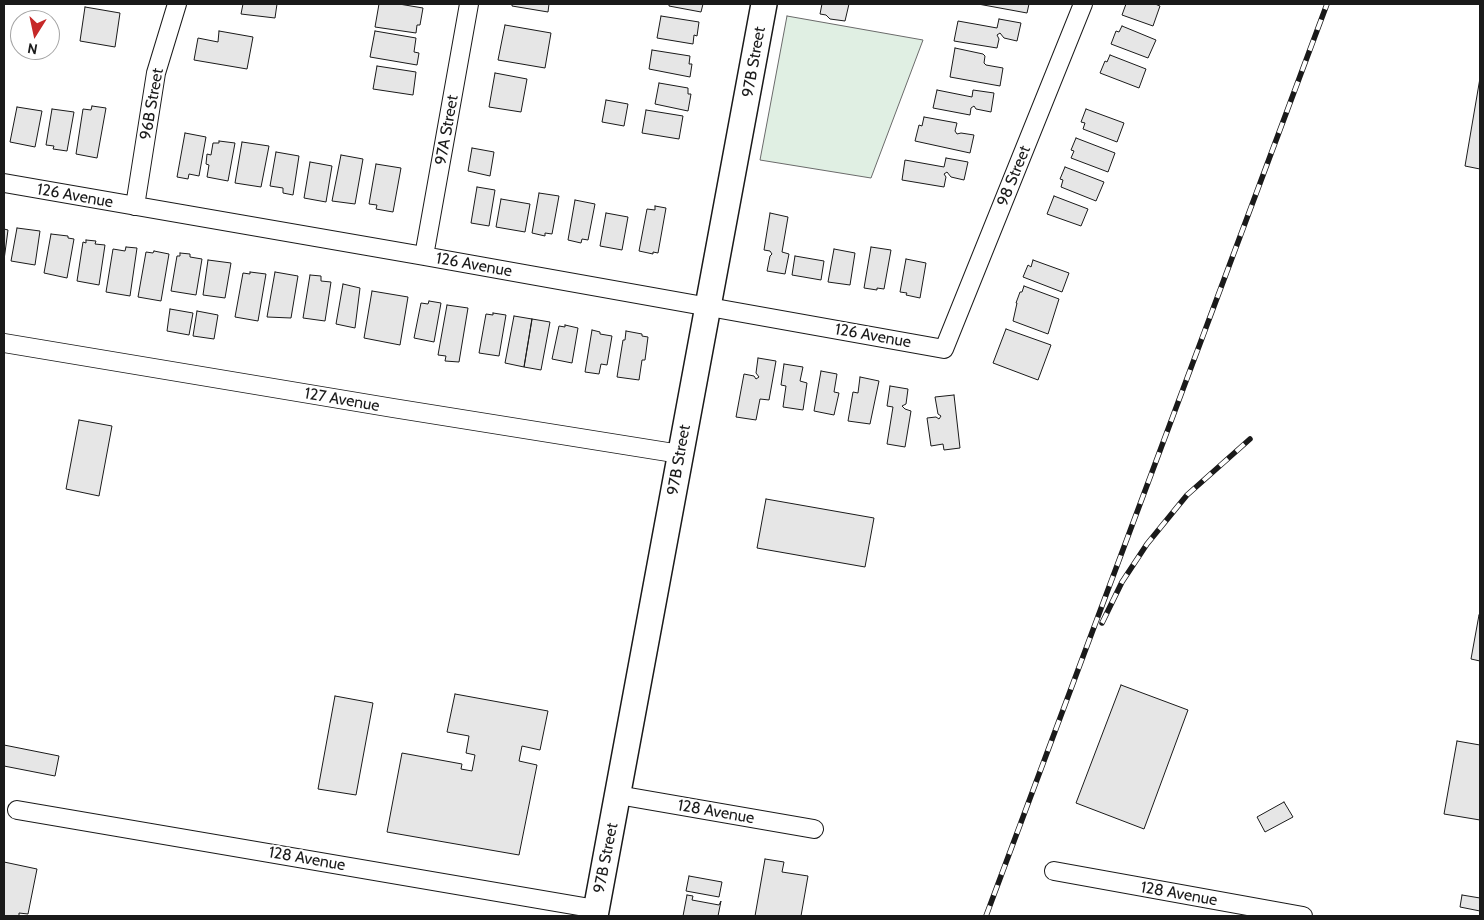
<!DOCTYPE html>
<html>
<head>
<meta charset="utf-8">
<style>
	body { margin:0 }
	#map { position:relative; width:1484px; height:920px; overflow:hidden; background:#fff; font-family:Cabin,sans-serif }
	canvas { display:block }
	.frame { position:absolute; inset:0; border:5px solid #1a1a1a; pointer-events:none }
	.north { position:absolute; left:10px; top:10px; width:50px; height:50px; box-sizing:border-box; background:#fff; border:1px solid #a3a3a3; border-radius:50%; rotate:190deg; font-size:14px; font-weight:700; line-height:20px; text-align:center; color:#1a1a1a }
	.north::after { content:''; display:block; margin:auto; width:18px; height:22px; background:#c62828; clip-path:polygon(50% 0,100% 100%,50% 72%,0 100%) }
</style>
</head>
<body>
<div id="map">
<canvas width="1484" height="920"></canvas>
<div class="frame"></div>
<div class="north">N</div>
</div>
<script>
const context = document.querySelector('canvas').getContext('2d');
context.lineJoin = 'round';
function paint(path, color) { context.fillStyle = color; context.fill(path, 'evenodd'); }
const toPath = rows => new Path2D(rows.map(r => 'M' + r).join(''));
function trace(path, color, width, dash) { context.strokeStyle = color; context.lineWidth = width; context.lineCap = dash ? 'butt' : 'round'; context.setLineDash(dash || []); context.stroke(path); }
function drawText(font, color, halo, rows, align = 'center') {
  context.font = font + ' Cabin,sans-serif'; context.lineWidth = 4; context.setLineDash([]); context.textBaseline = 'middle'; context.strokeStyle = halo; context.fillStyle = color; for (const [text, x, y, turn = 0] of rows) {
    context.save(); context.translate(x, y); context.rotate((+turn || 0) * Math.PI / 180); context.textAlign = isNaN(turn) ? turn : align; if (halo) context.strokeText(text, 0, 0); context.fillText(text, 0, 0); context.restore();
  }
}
const green = toPath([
	[787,16,923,40,871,178,760,160,787,16]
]);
const building = toPath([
	[243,4,277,4,275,18,241,14,243,4],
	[379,4,399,4,423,8,420,25,417,25,416,33,375,27,379,4],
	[512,4,549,4,548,12,512,6,512,4],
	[669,4,703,4,701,12,669,6,669,4],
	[822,4,849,4,845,21,830,19,826,15,820,14,822,4],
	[978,4,1029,4,1027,13,978,4],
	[1126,4,1155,4,1160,6,1153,26,1122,15,1126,4],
	[85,7,120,13,115,47,80,41,85,7],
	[661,16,699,22,697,36,694,35,693,44,657,38,661,16],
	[999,19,1021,23,1017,41,1004,38,1000,33,997,35,999,39,997,48,954,41,958,21,997,28,999,19],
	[505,25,551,33,545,68,498,60,505,25],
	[1122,26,1156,40,1148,58,1111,44,1116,31,1119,32,1122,26],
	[219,31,253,37,247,69,194,60,198,38,218,42,219,31],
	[375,31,416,38,414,52,419,53,417,65,370,57,375,31],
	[955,48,983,54,985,56,984,63,986,65,1003,68,1000,86,950,77,955,48],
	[652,50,690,56,689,64,692,64,690,77,649,69,652,50],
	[1110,55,1146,69,1139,88,1100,73,1105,61,1107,62,1110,55],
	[377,66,416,72,413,95,373,89,377,66],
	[495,73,527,79,521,112,489,107,495,73],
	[1480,78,1480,169,1465,166,1480,78],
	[659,83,688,88,688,94,691,94,688,111,655,104,659,83],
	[937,90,972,97,973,90,994,93,991,112,976,109,974,106,971,108,970,115,933,108,937,90],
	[606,100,628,104,624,126,602,122,606,100],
	[92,106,106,108,97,158,76,154,83,109,91,110,92,106],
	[17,107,42,111,35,147,10,142,17,107],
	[52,109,74,112,67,151,53,149,54,146,46,145,52,109],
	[1086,109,1124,123,1117,142,1083,129,1085,123,1081,122,1086,109],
	[646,110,683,116,679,139,642,133,646,110],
	[924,117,957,123,955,131,957,134,961,133,974,135,970,153,915,141,919,125,922,126,924,117],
	[185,133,206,137,199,176,189,174,188,179,177,177,185,133],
	[1076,138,1115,153,1108,172,1071,158,1074,151,1071,150,1076,138],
	[219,141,235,143,228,181,207,177,209,165,206,164,207,154,211,155,213,143,219,143,219,141],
	[242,142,269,146,261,187,235,183,242,142],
	[472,148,494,152,490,176,468,171,472,148],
	[276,152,299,156,293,195,283,193,283,188,270,186,276,152],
	[341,155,363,159,355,204,332,201,341,155],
	[946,158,968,162,964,180,951,177,947,172,944,174,946,177,944,187,902,180,905,160,944,167,946,158],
	[310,162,332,166,326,202,304,198,310,162],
	[376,164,401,168,393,212,376,209,377,205,369,204,376,164],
	[1065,167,1104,182,1096,201,1061,187,1063,180,1060,179,1065,167],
	[477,187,495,190,489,226,471,223,477,187],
	[539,193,559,196,552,234,545,233,545,236,532,233,539,193],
	[1054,196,1088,209,1081,226,1047,214,1054,196],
	[501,199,530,204,525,232,496,227,501,199],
	[575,200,595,204,588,240,582,239,581,243,568,240,575,200],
	[655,206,666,208,658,253,653,252,653,254,639,251,647,209,655,210,655,206],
	[606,213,628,217,622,250,600,246,606,213],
	[770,213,788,217,782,252,789,254,785,274,767,271,770,256,772,254,770,251,764,250,770,213],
	[17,228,40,231,35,265,11,261,17,228],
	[4,229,8,230,4,260,4,229],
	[51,234,68,236,68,238,74,239,67,278,44,273,51,234],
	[86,240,96,241,95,244,105,245,99,285,77,281,83,242,86,243,86,240],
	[126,247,137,248,130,296,106,292,113,249,125,251,126,247],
	[871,247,891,250,884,289,877,288,877,290,864,288,871,247],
	[834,249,855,253,850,285,828,282,834,249],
	[154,251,169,254,161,301,138,297,146,252,153,253,154,251],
	[180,253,190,254,190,257,202,259,196,295,171,291,177,256,180,256,180,253],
	[795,256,824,261,821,280,792,275,795,256],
	[906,259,926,263,920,298,906,295,907,293,900,292,906,259],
	[208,260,231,263,225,298,203,295,208,260],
	[1033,260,1069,273,1062,292,1023,277,1028,265,1031,267,1033,260],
	[250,272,266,274,258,321,235,317,243,273,250,274,250,272],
	[275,272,298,276,291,318,267,317,275,272],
	[310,275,321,276,321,281,331,282,325,321,303,318,310,275],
	[343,284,360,288,355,328,336,324,343,284],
	[1024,286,1059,299,1048,334,1013,321,1017,303,1016,303,1020,292,1022,292,1024,286],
	[372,291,408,297,400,345,364,338,372,291],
	[429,301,441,303,434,342,414,338,421,303,428,304,429,301],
	[447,305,468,308,459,362,445,361,446,356,438,355,447,305],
	[170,309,193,313,189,335,167,331,170,309],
	[197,311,218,315,214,339,193,336,197,311],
	[493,313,506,315,499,356,479,353,486,314,493,315,493,313],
	[514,316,532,319,524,367,505,363,514,316],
	[532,319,550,322,541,370,524,367,532,319],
	[565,325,578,328,572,363,552,359,559,326,565,327,565,325],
	[1006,329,1051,345,1038,380,993,363,1006,329],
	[592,330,600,332,600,334,612,336,607,365,601,364,599,374,585,372,592,330],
	[626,331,642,334,642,336,648,337,645,360,642,360,639,380,617,377,623,340,625,340,626,331],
	[758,358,776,361,769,400,760,399,756,420,736,417,744,374,754,376,756,379,759,377,756,373,758,358],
	[784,364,803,367,800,381,807,383,803,410,783,407,786,386,781,385,784,364],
	[821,371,837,374,834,392,839,393,834,415,814,411,821,371],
	[860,377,879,381,870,424,848,421,853,392,858,393,860,377],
	[890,386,908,389,906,404,902,406,905,409,911,411,905,447,887,444,893,407,887,406,890,386],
	[954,395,960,448,944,450,943,444,931,446,927,418,936,417,939,419,941,416,938,414,935,397,954,395],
	[79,420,112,426,99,496,66,489,79,420],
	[766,499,874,518,865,567,757,548,766,499],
	[1479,615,1480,615,1480,661,1471,659,1479,615],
	[1121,685,1188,710,1144,829,1076,803,1121,685],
	[455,694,548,711,540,750,522,746,519,761,537,765,519,855,387,832,402,753,462,764,461,769,472,771,475,755,466,753,469,736,447,732,455,694],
	[335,696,373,703,356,795,318,789,335,696],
	[1457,741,1480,745,1480,820,1444,814,1457,741],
	[4,745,59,756,55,776,4,766,4,745],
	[1284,802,1293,817,1265,832,1257,817,1284,802],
	[765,859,784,862,782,872,808,876,801,916,755,916,765,859],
	[4,862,37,869,28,914,19,913,19,916,4,916,4,862],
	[689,876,722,882,719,897,686,891,689,876],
	[687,895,693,896,692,900,719,905,721,901,718,916,683,916,687,895],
	[1462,895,1480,898,1480,911,1460,907,1462,895]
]);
const street = toPath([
	[4,183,424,256,944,349,1083,4],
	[135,206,156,73,177,4],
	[424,256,469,4],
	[4,343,393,408,680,454],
	[618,795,814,829],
	[17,810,596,909],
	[1054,871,1303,916]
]);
const secondary = toPath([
	[595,916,764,4]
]);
const rail = toPath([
	[1102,623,1122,582,1147,544,1187,495,1250,439],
	[986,916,1327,4]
]);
const streetNames = [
	["97B Street",754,62,-80],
	["96B Street",152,104,-80],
	["97A Street",447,130,-80],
	["98 Street",1014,176,-68],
	["126 Avenue",75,196,10],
	["126 Avenue",474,265,10],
	["126 Avenue",873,336,10],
	["127 Avenue",342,400,10],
	["97B Street",679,460,-80],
	["128 Avenue",716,812,10],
	["97B Street",606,858,-79],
	["128 Avenue",307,859,10],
	["128 Avenue",1179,894,10]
];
paint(green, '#e0efe3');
trace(green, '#6a6a6a', 1);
paint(building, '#e6e6e6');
trace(building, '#1a1a1a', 1);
trace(street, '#1a1a1a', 20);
trace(secondary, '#1a1a1a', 28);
trace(street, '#fff', 18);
trace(secondary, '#fff', 25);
trace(rail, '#1a1a1a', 5.5);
trace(rail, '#fff', 4, [11]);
drawText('16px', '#1a1a1a', '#fff', streetNames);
</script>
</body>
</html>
